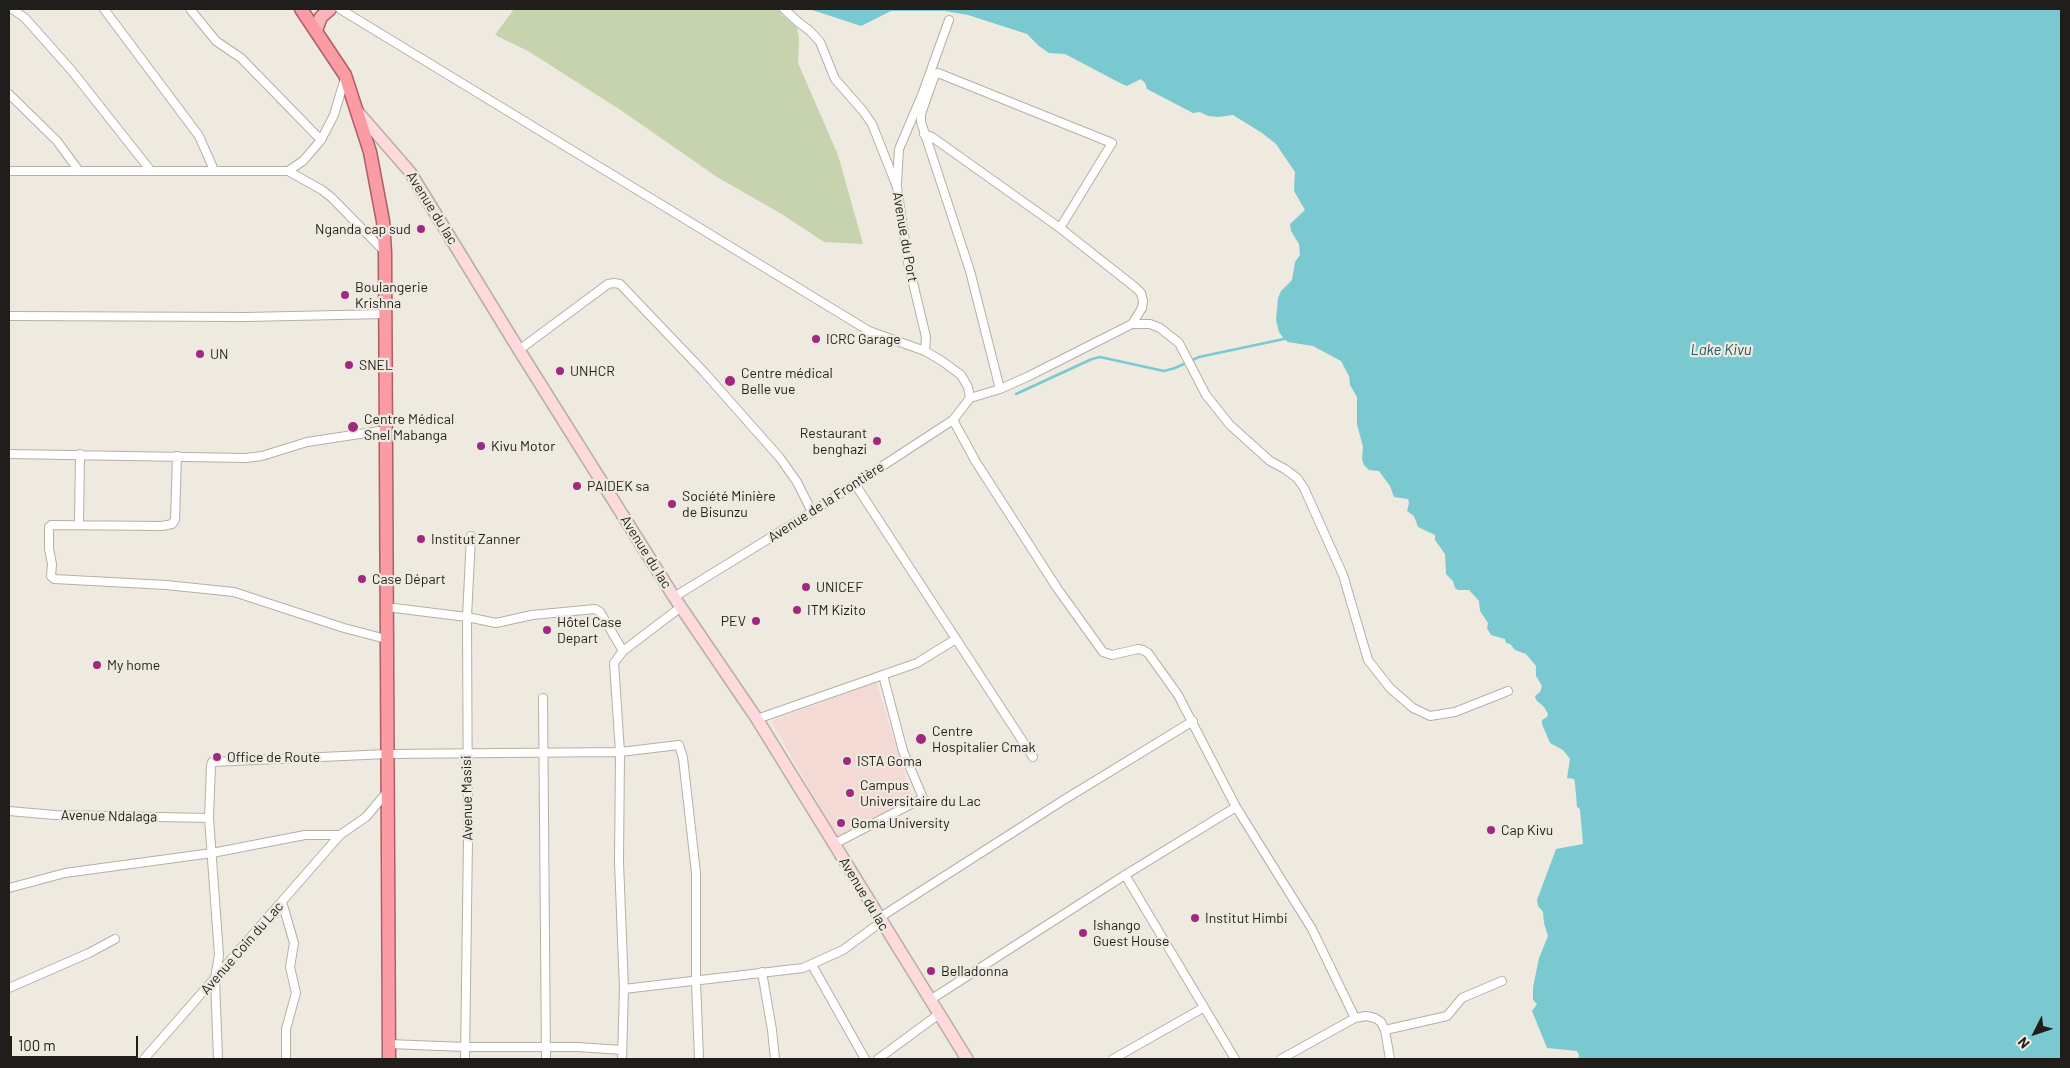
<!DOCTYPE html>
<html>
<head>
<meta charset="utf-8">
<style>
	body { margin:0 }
	#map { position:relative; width:2070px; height:1068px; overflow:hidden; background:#efeae0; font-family:Barlow,sans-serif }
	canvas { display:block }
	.frame { position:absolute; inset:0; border:10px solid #201e1b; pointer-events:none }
	.north { position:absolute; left:2010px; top:1008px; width:50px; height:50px; -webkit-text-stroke:4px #efeae0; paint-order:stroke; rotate:229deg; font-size:14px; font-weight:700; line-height:20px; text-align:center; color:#201e1b }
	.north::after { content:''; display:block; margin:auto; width:18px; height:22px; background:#201e1b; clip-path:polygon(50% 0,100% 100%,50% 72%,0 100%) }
	.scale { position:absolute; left:10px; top:1036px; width:128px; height:22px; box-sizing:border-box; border:2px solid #201e1b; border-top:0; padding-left:6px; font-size:15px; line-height:18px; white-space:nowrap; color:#201e1b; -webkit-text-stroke:4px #efeae0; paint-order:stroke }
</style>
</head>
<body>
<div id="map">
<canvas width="2070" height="1068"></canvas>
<div class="frame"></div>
<div class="north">N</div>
<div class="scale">100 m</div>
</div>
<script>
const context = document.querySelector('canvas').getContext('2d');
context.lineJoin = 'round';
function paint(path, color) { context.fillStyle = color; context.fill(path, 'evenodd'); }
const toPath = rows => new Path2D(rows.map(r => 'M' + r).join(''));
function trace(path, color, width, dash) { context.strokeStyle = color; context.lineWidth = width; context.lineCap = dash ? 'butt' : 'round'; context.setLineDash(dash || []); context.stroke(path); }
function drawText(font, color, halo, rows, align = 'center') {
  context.font = font + ' Barlow,sans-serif'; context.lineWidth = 4.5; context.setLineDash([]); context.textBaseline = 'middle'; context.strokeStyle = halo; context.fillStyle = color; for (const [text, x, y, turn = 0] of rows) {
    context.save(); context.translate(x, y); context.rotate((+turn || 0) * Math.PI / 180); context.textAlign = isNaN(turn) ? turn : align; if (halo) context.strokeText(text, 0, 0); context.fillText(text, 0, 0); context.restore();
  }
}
const education = toPath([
	[876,682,913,800,837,837,771,721]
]);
const green = toPath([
	[514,9,778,9,782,15,797,28,799,39,798,63,838,155,863,244,824,242,780,213,717,177,622,111,528,51,495,35]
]);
const water = toPath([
	[809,9,2061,9,2061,1059,1578,1059,1579,1055,1577,1051,1547,1048,1532,1011,1537,1004,1533,1000,1533,987,1539,958,1548,936,1544,923,1543,912,1538,906,1537,900,1556,849,1583,844,1580,809,1577,807,1575,783,1574,779,1567,778,1570,759,1563,750,1550,743,1542,724,1542,720,1547,717,1548,714,1544,707,1536,700,1535,696,1540,692,1542,686,1536,676,1536,666,1526,654,1515,650,1510,644,1506,643,1505,639,1491,635,1487,628,1488,623,1480,611,1479,601,1469,590,1458,590,1455,588,1453,581,1446,574,1445,554,1435,540,1435,535,1418,527,1414,516,1407,511,1409,503,1408,499,1394,497,1390,486,1379,471,1369,470,1364,465,1362,459,1363,447,1357,424,1357,397,1350,385,1349,376,1341,361,1313,346,1288,342,1284,339,1279,332,1276,320,1278,298,1281,291,1292,280,1295,262,1300,255,1299,244,1291,231,1290,224,1305,210,1294,191,1295,172,1276,144,1262,133,1233,115,1218,117,1208,116,1200,112,1193,113,1147,89,1145,83,1141,79,1127,86,1122,84,1065,54,1049,53,1039,46,1027,34,968,15,945,11,891,11,861,26]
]);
const stream = toPath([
	[1016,394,1092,359,1100,357,1164,371,1175,368,1199,357,1284,339]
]);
const minor = toPath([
	[12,9,25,18,72,71,151,171],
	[104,9,199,136,214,170],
	[190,9,216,41,241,58,321,140],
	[340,9,869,331,925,351,942,361,961,375,968,387,970,398],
	[784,9,798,22,810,31,820,42,835,79,863,111,872,124,897,187,908,262,926,337,925,351],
	[9,94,57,141,79,171],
	[924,134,932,137,1060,228,1136,288,1141,293,1143,301,1142,308,1132,324],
	[9,171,288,171,322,190,332,198,384,251],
	[288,171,303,161,321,140,334,115,345,78],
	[897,183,899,149,922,95,949,20],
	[9,316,246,317,385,314],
	[519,350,608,284,614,283,620,284,704,372,780,458,797,482,812,512],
	[1000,389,970,271,921,122,921,114,934,77,938,73,1112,143,1060,228],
	[970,398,1000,389,1027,377,1132,324,1150,324,1160,328,1179,343,1206,395,1230,425,1270,461,1285,469,1297,478,1304,488,1343,575,1368,660,1390,688,1413,708,1430,716,1455,712,1508,691],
	[953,420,976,462,1057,588,1103,652,1112,655,1138,649,1143,650,1148,653,1178,695,1236,807,1312,929,1355,1018],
	[9,454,246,458,262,456,307,442,386,430],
	[177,456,175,520,172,524,162,526,51,525,49,527,49,549,52,564,51,576,54,579,166,585,234,592,344,628,386,639],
	[855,484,1033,757],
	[79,524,80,454],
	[674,597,812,512,953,420,970,398],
	[386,607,467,617,496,623,532,615,595,609,600,612,623,651],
	[543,698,546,1059],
	[757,719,917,663,956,639],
	[9,811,55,815,209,818],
	[834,844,923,798,903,751,883,675],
	[1125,875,1235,1059],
	[9,888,65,873,212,853,305,835,340,835],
	[282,902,294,943,290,967,296,993,286,1029,286,1059],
	[879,918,1062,801,1193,721],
	[812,965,865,1059],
	[762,972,772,1030,775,1059],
	[9,988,89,953,115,939],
	[624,989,803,968,843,950,881,922],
	[930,1000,1125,875,1236,807],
	[1385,1030,1447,1016,1462,998,1502,981],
	[389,1044,465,1047,578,1047,622,1050],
	[144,1059,340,835,366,817,387,792],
	[218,1059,215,979,219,955,209,818,211,765,212,762,387,754,620,752,679,745,683,758,696,873,696,981,699,1059],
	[465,1059,468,838,467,617,471,536],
	[622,1059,624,989,619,862,620,752,614,663,623,651,681,607],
	[878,1059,939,1014],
	[1113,1059,1203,1008],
	[1281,1059,1355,1018,1366,1016,1375,1018,1381,1022,1385,1030,1390,1059]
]);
const secondary = toPath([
	[357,111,410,172,519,350,674,597,757,719,967,1059]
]);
const primary = toPath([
	[316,30,321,17,330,9]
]);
const trunk = toPath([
	[301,9,345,75,370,152,383,221,385,253,389,1059]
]);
const markers = [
	[421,229,5,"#9f2881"],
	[345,295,5,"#9f2881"],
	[816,339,5,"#9f2881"],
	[200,354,5,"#9f2881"],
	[349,365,5,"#9f2881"],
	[560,371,5,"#9f2881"],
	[730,381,6,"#9f2881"],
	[353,427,6,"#9f2881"],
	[877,441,5,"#9f2881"],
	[481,446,5,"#9f2881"],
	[577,486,5,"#9f2881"],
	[672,504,5,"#9f2881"],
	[421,539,5,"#9f2881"],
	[362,579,5,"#9f2881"],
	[806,587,5,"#9f2881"],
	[797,610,5,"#9f2881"],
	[756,621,5,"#9f2881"],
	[547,630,5,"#9f2881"],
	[97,665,5,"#9f2881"],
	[921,739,6,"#9f2881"],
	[217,757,5,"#9f2881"],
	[847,761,5,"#9f2881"],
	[850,793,5,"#9f2881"],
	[841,823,5,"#9f2881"],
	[1491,830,5,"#9f2881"],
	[1195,918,5,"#9f2881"],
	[1083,933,5,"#9f2881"],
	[931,971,5,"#9f2881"]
];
const streetNames = [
	["Avenue du lac",432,208,58],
	["Avenue du Port",905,237,80],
	["Avenue de la Frontière",826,502,-33],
	["Avenue du lac",646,552,58],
	["Avenue Masisi",467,798,-91],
	["Avenue Ndalaga",109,816,1],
	["Avenue du lac",864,894,59],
	["Avenue Coin du Lac",242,948,-49]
];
const poiNames = [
	["Nganda cap sud",411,229,"right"],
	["Boulangerie",355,287],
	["Krishna",355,303],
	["ICRC Garage",826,339],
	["UN",210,354],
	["SNEL",359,365],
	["UNHCR",570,371],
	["Centre médical",741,373],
	["Belle vue",741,389],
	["Centre Médical",364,419],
	["Snel Mabanga",364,435],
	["Restaurant",867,433,"right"],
	["benghazi",867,449,"right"],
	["Kivu Motor",491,446],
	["PAIDEK sa",587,486],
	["Société Minière",682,496],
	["de Bisunzu",682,512],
	["Institut Zanner",431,539],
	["Case Départ",372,579],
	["UNICEF",816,587],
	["ITM Kizito",807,610],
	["PEV",746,621,"right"],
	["Hôtel Case",557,622],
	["Depart",557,638],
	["My home",107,665],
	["Centre",932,731],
	["Hospitalier Cmak",932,747],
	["Office de Route",227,757],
	["ISTA Goma",857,761],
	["Campus",860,785],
	["Universitaire du Lac",860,801],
	["Goma University",851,823],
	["Cap Kivu",1501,830],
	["Institut Himbi",1205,918],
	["Ishango",1093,925],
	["Guest House",1093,941],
	["Belladonna",941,971]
];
const waterNames = [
	["Lake Kivu",1721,350]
];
paint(education, '#f4dad4');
paint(green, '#c7d2ae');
paint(water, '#7ac9d0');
trace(stream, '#7ac9d0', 2.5);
trace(minor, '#b4b0a5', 10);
trace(secondary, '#b4b0a5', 14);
trace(primary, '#ae5f66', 15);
trace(trunk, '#ae5f66', 15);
trace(minor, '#fff', 8);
trace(secondary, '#fedadd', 11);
trace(primary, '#fcb4bb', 12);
trace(trunk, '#fb9ba4', 12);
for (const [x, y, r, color] of markers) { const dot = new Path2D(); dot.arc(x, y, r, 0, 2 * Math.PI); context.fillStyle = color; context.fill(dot); trace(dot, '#efeae0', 2); }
drawText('14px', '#201e1b', '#efeae0', streetNames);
drawText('14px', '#201e1b', '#efeae0', poiNames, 'left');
drawText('italic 15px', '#1a5c62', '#efeae0', waterNames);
</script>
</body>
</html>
